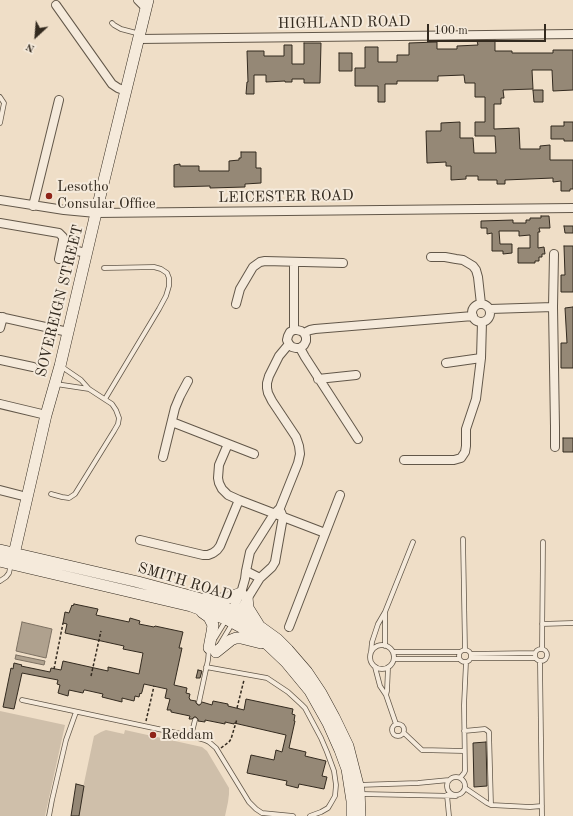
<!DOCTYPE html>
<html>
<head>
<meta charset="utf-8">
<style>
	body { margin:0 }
	#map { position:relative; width:573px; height:816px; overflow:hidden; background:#efdec7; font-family:"Old Standard TT",serif }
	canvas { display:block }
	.north { position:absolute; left:16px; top:16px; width:40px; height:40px; -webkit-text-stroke:3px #f5eadb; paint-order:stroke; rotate:206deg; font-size:11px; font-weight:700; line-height:16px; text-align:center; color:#332a1f }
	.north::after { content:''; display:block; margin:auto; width:14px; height:18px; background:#332a1f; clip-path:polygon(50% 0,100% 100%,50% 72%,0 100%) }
	.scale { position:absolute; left:427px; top:24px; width:119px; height:18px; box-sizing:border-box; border:2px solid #332a1f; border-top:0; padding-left:5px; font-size:12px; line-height:14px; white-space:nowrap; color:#332a1f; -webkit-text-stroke:3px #f5eadb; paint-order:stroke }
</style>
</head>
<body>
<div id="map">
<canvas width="573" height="816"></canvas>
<div class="north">N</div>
<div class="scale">100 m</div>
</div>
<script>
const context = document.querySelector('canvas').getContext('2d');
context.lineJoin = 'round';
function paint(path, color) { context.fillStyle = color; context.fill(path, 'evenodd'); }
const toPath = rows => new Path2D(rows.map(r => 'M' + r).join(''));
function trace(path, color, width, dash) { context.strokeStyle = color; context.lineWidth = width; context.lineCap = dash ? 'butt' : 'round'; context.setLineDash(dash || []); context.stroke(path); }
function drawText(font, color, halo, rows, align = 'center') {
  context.font = font + ' "Old Standard TT",serif'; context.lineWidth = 4; context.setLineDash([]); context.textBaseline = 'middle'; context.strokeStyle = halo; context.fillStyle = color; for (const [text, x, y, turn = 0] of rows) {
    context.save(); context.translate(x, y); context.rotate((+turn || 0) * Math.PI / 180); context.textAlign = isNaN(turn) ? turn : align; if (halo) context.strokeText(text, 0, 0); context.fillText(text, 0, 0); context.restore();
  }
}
const green = toPath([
	[0,711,65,725,45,816,0,816],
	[106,730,124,734,125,730,202,747,207,751,229,788,229,794,228,802,225,816,77,816,94,736,101,732]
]);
const water = toPath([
	[22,622,52,629,46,658,16,651,22,622],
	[16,655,45,661,44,665,15,659,16,655]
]);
const building = toPath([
	[495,40,495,51,512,51,512,53,553,53,553,50,573,50,573,90,553,91,552,70,532,70,533,89,503,90,504,98,501,98,501,104,494,104,494,129,519,128,520,149,540,149,540,146,550,145,550,160,573,160,573,189,570,189,570,191,561,191,561,181,553,182,553,178,505,180,505,184,497,184,497,180,478,180,478,176,466,176,466,179,451,180,451,166,446,166,446,162,427,163,426,131,441,131,441,123,460,122,460,138,473,138,474,153,496,153,495,136,475,136,475,122,485,122,485,97,475,97,475,83,465,83,464,75,438,76,438,81,397,81,397,84,385,84,385,102,378,102,378,86,355,86,355,68,365,68,365,47,378,47,378,62,397,62,397,55,409,55,409,43,437,42,437,49,457,49,457,46,478,45,477,41,495,40],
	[304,43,321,43,320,83,304,83,304,79,292,79,292,82,285,82,285,81,266,82,266,75,254,75,254,94,246,94,247,82,248,82,247,51,264,51,264,56,284,56,284,45,292,45,292,64,304,64,304,43],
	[339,53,352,53,352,71,339,71,339,53],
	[533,90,543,90,543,102,534,102,533,90],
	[564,122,573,122,573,141,564,141,564,139,551,139,551,126,564,126,564,122],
	[241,152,256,152,256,168,261,168,261,183,245,184,245,187,210,188,210,186,174,187,174,165,180,164,180,166,199,166,199,171,229,171,229,161,239,160,239,158,241,158,241,152],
	[541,216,549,216,550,228,539,228,540,232,538,232,538,248,544,247,545,254,542,254,542,257,539,257,539,261,535,261,535,263,518,263,518,248,530,248,530,235,519,236,519,231,499,231,500,244,512,244,512,253,503,254,503,251,492,251,492,233,487,234,487,228,481,228,481,221,513,220,513,223,526,223,526,220,530,220,530,218,541,218,541,216],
	[564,226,573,226,573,233,565,233,564,226],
	[564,246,573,246,573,292,561,292,561,275,565,275,564,246],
	[573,307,573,368,561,368,561,343,567,343,565,308,573,307],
	[563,438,573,438,573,452,563,452,563,438],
	[74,604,98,609,96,615,129,622,130,618,140,621,139,624,154,627,155,626,183,632,179,648,182,648,174,685,187,688,186,693,190,694,189,698,190,699,190,700,196,701,196,703,198,705,200,705,202,702,212,705,213,701,228,704,228,706,244,710,246,699,293,709,292,714,295,715,294,721,295,721,289,748,306,752,305,756,326,761,322,776,327,777,324,789,299,784,298,788,286,785,287,781,247,773,251,755,274,760,276,750,282,752,286,735,234,723,234,724,225,722,225,724,205,720,205,722,198,721,198,719,196,717,194,717,192,719,189,719,190,716,171,712,171,710,167,710,170,699,165,698,167,689,144,684,142,692,141,694,140,693,139,697,135,696,134,701,122,698,122,702,102,697,103,694,85,690,84,690,83,693,69,690,68,696,58,693,60,685,57,684,58,680,22,673,14,709,3,707,11,668,13,669,14,663,22,665,21,666,50,672,51,668,61,670,63,661,108,671,108,667,139,674,143,653,123,649,124,646,65,633,67,624,63,623,65,612,69,613,72,605,73,606,74,604],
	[198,670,202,671,200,678,196,678,198,670],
	[486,742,487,786,474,787,473,743,486,742],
	[76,784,84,786,79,816,71,816,76,784]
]);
const path = toPath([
	[54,669,63,623],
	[91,676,101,631],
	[237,708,244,680],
	[146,721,154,686],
	[221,748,229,742,231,739,237,719]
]);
const lane = toPath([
	[112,23,114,25,121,29,140,34],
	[0,97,4,103,0,123],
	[104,268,154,267,161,269,167,273,169,278,169,286,166,296,159,309,105,399],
	[56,384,89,389],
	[51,494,62,497,69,498,75,494,114,431,118,424,119,418,116,410,112,404,89,389,81,380,62,367],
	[463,539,465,650],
	[0,581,6,577,9,573,11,564],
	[385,612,385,646],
	[542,624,573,623],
	[215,638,226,620],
	[220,644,232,624],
	'370 657a12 12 0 1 1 24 0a12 12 0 1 1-24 0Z',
	'535 655a6 6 0 1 1 12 0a6 6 0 1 1-12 0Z',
	[542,649,543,542],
	'459 656a6 6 0 1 1 12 0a6 6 0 1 1-12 0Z',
	[371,652,372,642,378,624,385,612,413,542],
	[393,652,460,652],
	[471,654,535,653],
	[471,658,535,658],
	[394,659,459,659],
	[540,662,542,816],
	[206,667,267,678,288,692,301,704,305,708,321,738,327,752,334,771,336,785,335,796,331,803,328,808,321,812,310,816],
	[375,667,380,686,386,695,396,724],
	[386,695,387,691,388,668],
	[22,700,191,736,205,740,209,742,216,748,249,802,256,809,262,813,293,816],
	[199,702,208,660,209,649],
	'392 730a6 6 0 1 1 12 0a6 6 0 1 1-12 0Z',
	[464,731,485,729,489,732,491,805],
	[404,733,422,750,464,751],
	[191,736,195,720],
	'447 786a9 9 0 1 1 18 0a9 9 0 1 1-18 0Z',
	[460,778,464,773,465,771,464,705,466,662],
	[358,785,418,783,449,780],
	[465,788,487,803,491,805,530,807,542,806],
	[361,794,456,796],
	[447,795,449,816],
	[49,816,52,800,66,740,76,712]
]);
const street = toPath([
	[138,0,146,8],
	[56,5,112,84,118,88,126,91],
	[139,39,573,34],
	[0,200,64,210,96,213,573,208],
	[33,206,59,100],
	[0,223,59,233,63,237,63,240,59,259],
	[62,248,87,253],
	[554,254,553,307,555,427,555,447],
	[431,257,445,257,456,259,463,260,473,266,476,270,478,277,481,304],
	'472 313a9 9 0 1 1 18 0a9 9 0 1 1-18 0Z',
	[236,304,240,289,253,267,260,262,265,261,343,263],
	[490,309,553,307],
	[0,317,68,332],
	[0,328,3,317],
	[294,330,297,330,301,331,304,333,306,337,306,341,304,345,300,348,296,348,292,347,289,344,287,340,288,336,290,332,294,330,294,262],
	[304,333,310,330,315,329,473,316],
	[300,348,305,357,358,439],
	[0,360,33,367],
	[446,363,481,358],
	[318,379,356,375],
	[0,404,46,415],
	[172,422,254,454],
	[228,444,219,465,218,478,219,483,222,489,228,495,239,500,325,533],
	[163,457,175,408,180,396,188,381],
	[404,460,454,460,461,458,465,452,466,446,466,429,476,399,481,358,482,322],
	[0,490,27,497],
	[140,540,203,555,208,555,213,553,217,550,220,546,239,500],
	[246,571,260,578],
	[229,614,241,593,245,579,246,571,250,552,274,514,280,508,298,463,300,454,299,446,296,437,272,401,268,393,267,388,267,383,269,376,279,356,289,344],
	[236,617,260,578,272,567,275,562,283,517,281,512],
	[289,627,340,495]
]);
const secondary = toPath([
	[0,550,138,582,194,597,211,602,231,610,259,626,277,639,288,650,307,672,321,693,334,717,348,746,359,789,360,816],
	[0,561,191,606,226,619,250,632,267,644,286,662,310,691,328,723,340,750,347,769,352,801,352,816],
	[12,563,46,415,60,366,96,213,148,0],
	[247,597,248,608,258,624],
	[207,598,219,599,228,598,241,593],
	[202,612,209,617,213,625,212,632,209,648],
	[216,652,231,640,236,638,241,638,261,643]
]);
const markers = [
	[49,196,4,"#8f2418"],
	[153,735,4,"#8f2418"]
];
const streetNames = [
	["HIGHLAND ROAD",344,23,-1],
	["LEICESTER ROAD",286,197,-1],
	["SOVEREIGN STREET",60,301,-76],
	["SMITH ROAD",185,582,17]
];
const poiNames = [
	["Lesotho",57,187],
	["Consular Office",57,204],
	["Reddam",161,735]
];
paint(green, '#cfbfaa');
paint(water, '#afa18e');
trace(water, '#7d7162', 1);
paint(building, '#958876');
trace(building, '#332a1f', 1);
trace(lane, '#625749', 5.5);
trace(street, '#625749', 10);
trace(secondary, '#332a1f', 12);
trace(path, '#332a1f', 1.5, [3, 2]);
trace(lane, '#f5eadb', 4);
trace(street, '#f5eadb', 8);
trace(secondary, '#f5eadb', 11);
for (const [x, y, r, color] of markers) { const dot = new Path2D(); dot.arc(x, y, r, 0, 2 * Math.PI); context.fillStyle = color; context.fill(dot); trace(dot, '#f5eadb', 1.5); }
drawText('15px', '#332a1f', '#f5eadb', streetNames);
drawText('15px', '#332a1f', '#f5eadb', poiNames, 'left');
</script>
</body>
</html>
